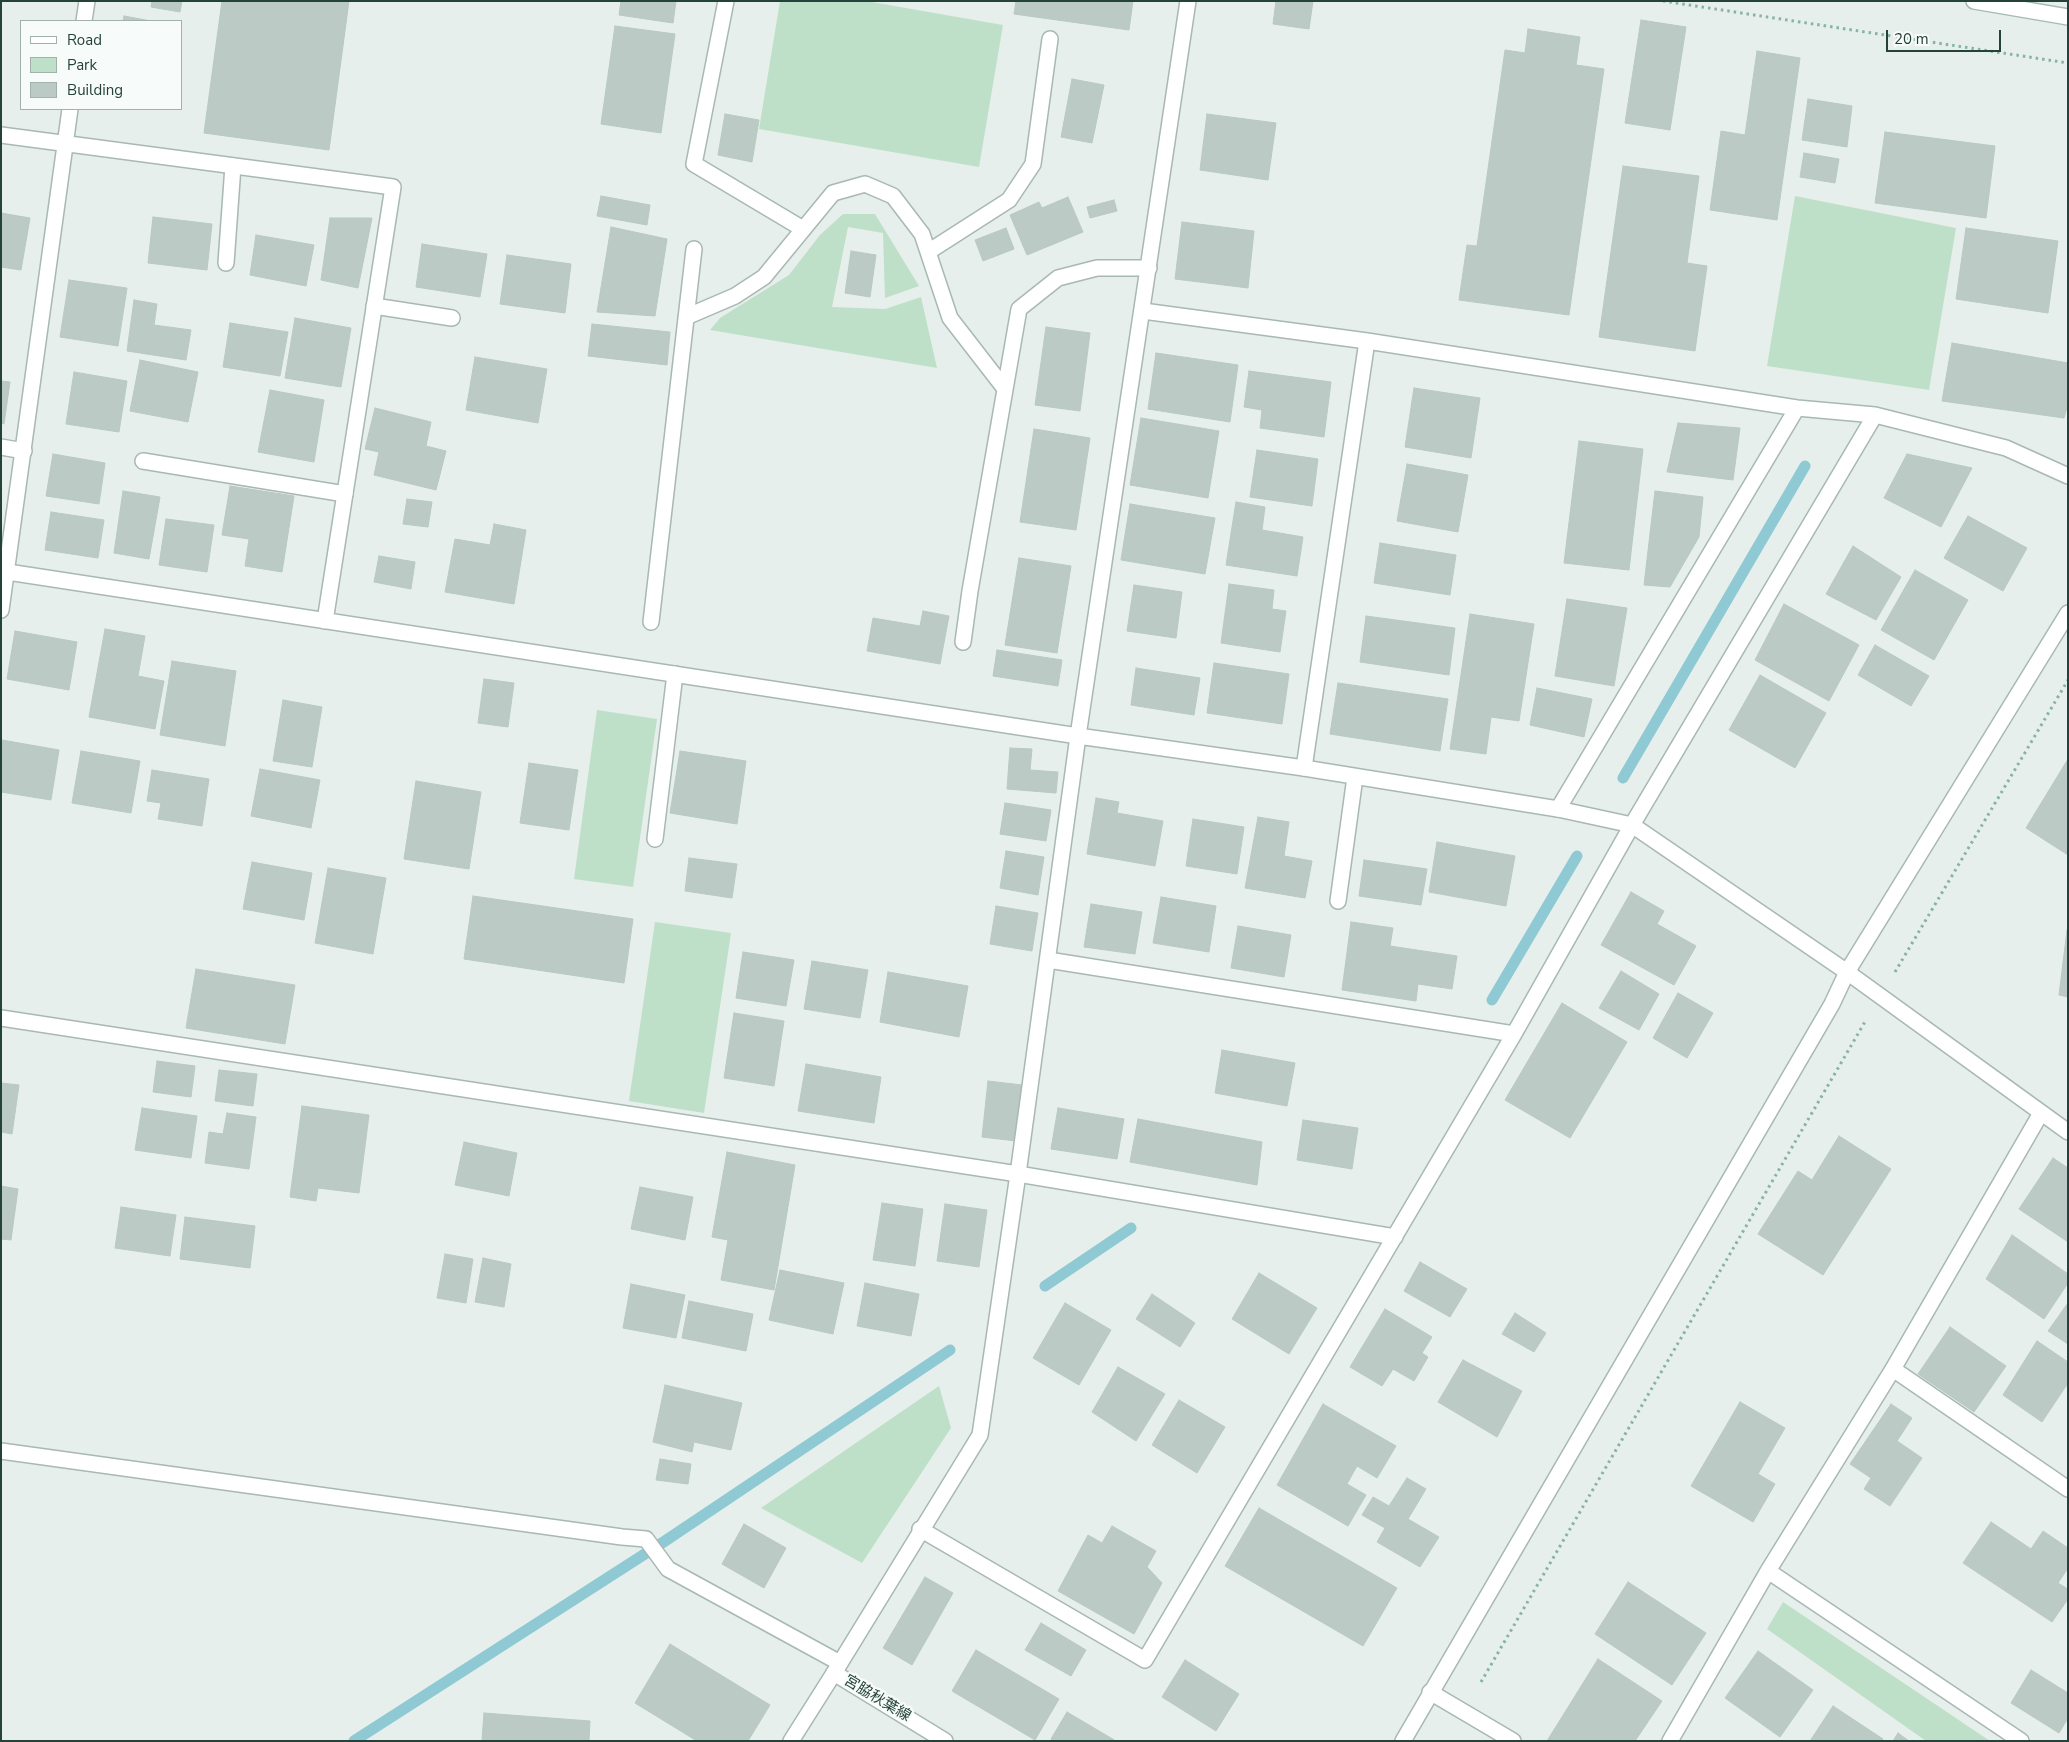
<!DOCTYPE html>
<html>
<head>
<meta charset="utf-8">
<style>
	body { margin:0 }
	#map { position:relative; width:2069px; height:1742px; overflow:hidden; background:#e6efeb; font-family:"Nunito Sans",sans-serif }
	canvas { display:block }
	.frame { position:absolute; inset:0; border:2px solid #24423a; pointer-events:none }
	.legend { position:absolute; left:20px; top:20px; width:162px; height:90px; box-sizing:border-box; background:#f7fbf9; border:1px solid #a3b1ad; margin:0; padding:6px 9px; list-style:none; font-size:15px; color:#24423a }
	.legend li { display:flex; align-items:center; gap:10px; height:25px }
	.legend b { width:25px; border:1px solid #a3b1ad }
	.scale { position:absolute; left:1886px; top:30px; width:115px; height:22px; box-sizing:border-box; border:2px solid #24423a; border-top:0; padding-left:6px; font-size:15px; line-height:18px; white-space:nowrap; color:#24423a; -webkit-text-stroke:4px #f7fbf9; paint-order:stroke }
</style>
</head>
<body>
<div id="map">
<canvas width="2069" height="1742"></canvas>
<div class="frame"></div>
<ul class="legend">
<li><b style="height:6px;background:#fff"></b>Road</li>
<li><b style="height:14px;background:#bfe0c8"></b>Park</li>
<li><b style="height:14px;background:#bbcac4"></b>Building</li>
</ul>
<div class="scale">20 m</div>
</div>
<script>
const context = document.querySelector('canvas').getContext('2d');
context.lineJoin = 'round';
function paint(path, color) { context.fillStyle = color; context.fill(path, 'evenodd'); }
const toPath = rows => new Path2D(rows.map(r => 'M' + r).join(''));
function trace(path, color, width, dash) { context.strokeStyle = color; context.lineWidth = width; context.lineCap = dash ? 'butt' : 'round'; context.setLineDash(dash || []); context.stroke(path); }
function drawText(font, color, halo, rows, align = 'center') {
  context.font = font + ' "Nunito Sans","Noto Sans JP",sans-serif'; context.lineWidth = 4.5; context.setLineDash([]); context.textBaseline = 'middle'; context.strokeStyle = halo; context.fillStyle = color; for (const [text, x, y, turn = 0] of rows) {
    context.save(); context.translate(x, y); context.rotate((+turn || 0) * Math.PI / 180); context.textAlign = isNaN(turn) ? turn : align; if (halo) context.strokeText(text, 0, 0); context.fillText(text, 0, 0); context.restore();
  }
}
const green = toPath([
	[780,1,866,1,1003,25,979,167,759,129],
	[1795,196,1956,228,1929,390,1767,366],
	[843,214,875,214,919,286,885,298,883,233,848,227,832,307,885,309,921,297,937,368,710,330,720,318,789,275,820,235],
	[597,710,657,719,633,887,574,879],
	[655,922,731,933,704,1113,629,1101],
	[939,1386,951,1428,862,1563,761,1508],
	[1783,1602,1990,1741,1926,1741,1767,1629]
]);
const stream = toPath([
	[1623,778,1805,466],
	[1492,1000,1577,856],
	[1045,1286,1131,1228],
	[354,1741,665,1541,950,1350]
]);
const building = toPath([
	[152,1,182,1,180,12,151,7,152,1],
	[222,1,349,1,329,150,204,133,222,1],
	[621,1,676,1,673,23,619,15,621,1],
	[1016,1,1133,1,1129,30,1014,14,1016,1],
	[1276,1,1313,1,1309,29,1273,24,1276,1],
	[124,16,151,21,123,21,124,16],
	[1641,20,1686,27,1670,130,1625,123,1641,20],
	[615,26,675,34,661,133,601,124,615,26],
	[1528,29,1580,37,1576,65,1604,69,1569,315,1459,300,1467,245,1477,246,1505,50,1525,53,1528,29],
	[1757,51,1800,58,1777,220,1710,210,1721,131,1745,135,1757,51],
	[1072,79,1104,85,1092,143,1061,137,1072,79],
	[1808,99,1852,106,1847,147,1802,140,1808,99],
	[725,114,759,120,752,162,718,155,725,114],
	[1207,114,1276,123,1268,180,1200,170,1207,114],
	[1885,132,1995,146,1986,218,1875,203,1885,132],
	[1804,153,1839,159,1835,183,1800,177,1804,153],
	[1623,166,1699,176,1687,263,1707,266,1695,351,1599,337,1623,166],
	[601,196,650,205,647,225,597,216,601,196],
	[1068,197,1083,232,1027,255,1010,215,1039,202,1042,208,1068,197],
	[1114,200,1117,211,1090,218,1087,207,1114,200],
	[1,213,30,218,21,270,1,267,1,213],
	[153,217,212,224,207,270,148,263,153,217],
	[330,218,372,218,358,288,321,280,330,218],
	[1182,222,1254,231,1248,288,1175,279,1182,222],
	[611,227,667,239,655,316,597,312,611,227],
	[1006,228,1014,249,983,261,975,240,1006,228],
	[1966,228,2058,241,2048,313,1956,299,1966,228],
	[256,235,314,245,306,286,250,275,256,235],
	[422,244,487,254,480,297,416,287,422,244],
	[851,251,876,255,870,297,845,293,851,251],
	[507,255,571,264,565,313,500,304,507,255],
	[69,280,127,288,118,346,60,337,69,280],
	[134,300,157,304,154,325,191,330,186,360,127,351,134,300],
	[295,318,351,328,341,387,285,378,295,318],
	[230,323,288,332,280,376,223,367,230,323],
	[592,324,670,332,667,365,588,356,592,324],
	[1046,327,1090,333,1080,411,1035,405,1046,327],
	[1952,343,2068,363,2068,404,2064,418,1942,401,1952,343],
	[1156,353,1238,365,1230,422,1148,409,1156,353],
	[475,357,547,369,538,423,466,410,475,357],
	[140,360,198,372,188,422,130,411,140,360],
	[1249,371,1331,382,1324,437,1260,428,1262,410,1244,407,1249,371],
	[74,372,127,381,119,432,66,424,74,372],
	[1,381,10,382,4,424,1,423,1,381],
	[1414,388,1480,398,1471,458,1405,447,1414,388],
	[270,390,324,400,314,462,258,452,270,390],
	[375,408,431,422,426,446,446,451,436,490,374,475,379,452,365,449,375,408],
	[1141,418,1219,431,1208,498,1130,485,1141,418],
	[1678,423,1740,428,1733,480,1667,472,1678,423],
	[1034,429,1090,438,1076,530,1020,522,1034,429],
	[1579,441,1643,449,1629,570,1564,563,1579,441],
	[1257,450,1318,459,1312,506,1250,497,1257,450],
	[53,454,105,463,99,504,46,496,53,454],
	[1907,454,1972,468,1941,527,1884,498,1907,454],
	[1407,464,1468,475,1458,532,1397,521,1407,464],
	[230,486,294,496,282,572,245,566,249,539,222,535,230,486],
	[123,491,160,497,149,559,114,553,123,491],
	[1655,491,1703,497,1699,537,1670,587,1644,585,1655,491],
	[407,499,432,502,428,527,403,524,407,499],
	[1236,502,1265,507,1262,530,1303,537,1297,576,1226,565,1236,502],
	[1130,504,1215,518,1205,574,1121,560,1130,504],
	[51,512,104,520,98,558,45,550,51,512],
	[1968,516,2027,548,2003,591,1944,558,1968,516],
	[166,519,214,525,207,572,159,565,166,519],
	[494,524,526,530,514,604,445,592,455,539,490,545,494,524],
	[1380,543,1456,555,1450,595,1374,583,1380,543],
	[1853,546,1901,577,1876,620,1826,594,1853,546],
	[379,556,415,562,411,589,374,582,379,556],
	[1019,558,1071,566,1057,653,1005,645,1019,558],
	[1915,570,1968,600,1934,660,1881,630,1915,570],
	[1229,584,1274,590,1272,609,1286,611,1280,652,1221,643,1229,584],
	[1134,585,1182,592,1176,638,1127,631,1134,585],
	[1567,599,1627,608,1614,686,1555,676,1567,599],
	[1784,604,1859,645,1829,701,1755,660,1784,604],
	[923,611,949,616,940,664,867,651,873,618,920,626,923,611],
	[1470,614,1534,624,1519,721,1491,717,1486,754,1450,749,1470,614],
	[1366,616,1455,628,1449,675,1360,662,1366,616],
	[105,629,145,636,138,676,164,681,155,729,89,717,105,629],
	[15,631,77,642,69,690,7,679,15,631],
	[1875,645,1929,676,1911,706,1858,675,1875,645],
	[997,650,1062,660,1058,686,993,676,997,650],
	[172,661,236,671,225,746,160,735,172,661],
	[1214,663,1289,674,1282,724,1207,713,1214,663],
	[1136,668,1200,678,1194,715,1131,705,1136,668],
	[1760,675,1826,713,1795,768,1729,730,1760,675],
	[484,679,514,683,508,727,478,723,484,679],
	[1338,683,1448,699,1440,751,1330,734,1338,683],
	[1537,688,1592,699,1584,737,1530,725,1537,688],
	[283,700,322,707,312,767,273,761,283,700],
	[2,740,59,750,51,800,1,792,2,740],
	[1010,748,1032,749,1030,770,1058,772,1056,793,1007,789,1010,748],
	[81,751,140,761,131,813,72,803,81,751],
	[680,751,746,761,737,824,670,813,680,751],
	[2068,759,2068,855,2026,828,2068,759],
	[529,763,578,770,569,830,520,823,529,763],
	[260,769,320,780,311,828,251,816,260,769],
	[152,770,209,779,202,826,158,819,161,803,147,801,152,770],
	[416,781,481,792,469,869,404,859,416,781],
	[1096,798,1119,802,1117,813,1163,821,1155,866,1087,854,1096,798],
	[1005,803,1051,810,1046,841,1000,834,1005,803],
	[1258,817,1289,822,1284,856,1312,861,1305,898,1245,888,1258,817],
	[1193,819,1244,827,1237,874,1186,866,1193,819],
	[1437,842,1515,856,1506,906,1429,892,1437,842],
	[1006,851,1044,857,1038,895,1000,888,1006,851],
	[689,858,737,864,732,898,685,891,689,858],
	[1364,860,1427,869,1421,905,1359,896,1364,860],
	[252,862,312,873,304,920,243,909,252,862],
	[328,868,386,878,373,954,315,943,328,868],
	[1631,892,1664,911,1657,924,1696,946,1674,985,1601,945,1631,892],
	[473,896,633,919,624,983,464,959,473,896],
	[1161,897,1216,906,1209,952,1153,943,1161,897],
	[1091,904,1142,912,1135,954,1084,947,1091,904],
	[996,906,1038,913,1032,951,990,944,996,906],
	[1351,922,1393,928,1390,946,1457,956,1452,989,1418,984,1416,1001,1342,990,1351,922],
	[1238,926,1291,935,1284,977,1231,968,1238,926],
	[2067,930,2068,930,2068,997,2059,995,2067,930],
	[743,952,794,960,786,1006,736,998,743,952],
	[812,961,868,970,860,1018,804,1009,812,961],
	[196,969,295,985,285,1044,186,1028,196,969],
	[1621,971,1659,994,1639,1030,1599,1008,1621,971],
	[888,972,968,986,959,1037,880,1022,888,972],
	[1678,993,1713,1013,1687,1058,1653,1038,1678,993],
	[1562,1003,1627,1042,1570,1138,1505,1100,1562,1003],
	[734,1013,784,1021,774,1086,724,1078,734,1013],
	[1222,1050,1295,1063,1287,1106,1215,1093,1222,1050],
	[157,1061,195,1066,191,1097,153,1092,157,1061],
	[806,1064,881,1077,874,1123,798,1111,806,1064],
	[219,1070,257,1074,253,1106,215,1101,219,1070],
	[988,1081,1022,1085,1016,1141,982,1137,988,1081],
	[1,1083,19,1085,12,1134,1,1132,1,1083],
	[302,1106,369,1115,359,1193,318,1188,316,1201,290,1197,302,1106],
	[142,1108,197,1116,191,1158,135,1150,142,1108],
	[1058,1108,1124,1119,1117,1159,1051,1149,1058,1108],
	[227,1113,256,1117,249,1169,205,1163,209,1132,223,1134,227,1113],
	[1138,1119,1262,1142,1257,1185,1130,1162,1138,1119],
	[1303,1120,1358,1128,1352,1169,1297,1160,1303,1120],
	[1839,1136,1891,1169,1823,1275,1758,1234,1798,1171,1812,1180,1839,1136],
	[464,1142,517,1153,509,1196,455,1185,464,1142],
	[727,1152,795,1165,774,1290,721,1280,728,1240,712,1237,727,1152],
	[2053,1158,2068,1168,2068,1242,2019,1209,2053,1158],
	[1,1186,18,1189,11,1240,1,1239,1,1186],
	[640,1187,693,1197,685,1240,631,1229,640,1187],
	[882,1203,923,1209,915,1266,873,1260,882,1203],
	[945,1204,987,1210,979,1267,937,1261,945,1204],
	[121,1207,176,1215,170,1256,115,1248,121,1207],
	[185,1217,255,1226,250,1268,180,1259,185,1217],
	[2012,1235,2068,1274,2068,1283,2044,1319,1986,1279,2012,1235],
	[445,1254,473,1259,466,1303,437,1298,445,1254],
	[483,1258,511,1264,504,1307,475,1302,483,1258],
	[1420,1262,1467,1289,1450,1317,1404,1291,1420,1262],
	[780,1270,844,1283,833,1334,769,1320,780,1270],
	[1259,1273,1317,1308,1289,1354,1232,1319,1259,1273],
	[865,1283,919,1294,911,1336,857,1326,865,1283],
	[631,1284,685,1295,676,1338,623,1328,631,1284],
	[1152,1294,1195,1323,1180,1347,1136,1319,1152,1294],
	[689,1301,753,1314,746,1351,682,1338,689,1301],
	[1065,1303,1111,1330,1079,1385,1033,1358,1065,1303],
	[2068,1303,2068,1344,2048,1331,2068,1303],
	[1385,1309,1432,1337,1422,1353,1428,1357,1414,1381,1393,1369,1382,1386,1350,1367,1385,1309],
	[1515,1313,1546,1333,1534,1352,1502,1334,1515,1313],
	[1950,1327,2006,1366,1974,1412,1918,1374,1950,1327],
	[2037,1341,2068,1362,2068,1383,2042,1422,2003,1395,2037,1341],
	[1463,1360,1522,1391,1497,1437,1438,1402,1463,1360],
	[1118,1367,1165,1394,1136,1441,1092,1412,1118,1367],
	[665,1385,742,1403,731,1450,694,1442,692,1452,653,1442,665,1385],
	[1179,1400,1225,1427,1197,1473,1152,1445,1179,1400],
	[1740,1402,1785,1428,1758,1474,1775,1484,1753,1522,1691,1486,1740,1402],
	[1323,1404,1396,1446,1377,1478,1357,1466,1347,1484,1366,1495,1348,1526,1277,1485,1323,1404],
	[1891,1404,1912,1418,1897,1441,1922,1458,1890,1506,1864,1489,1871,1478,1850,1464,1891,1404],
	[660,1459,691,1464,688,1484,656,1480,660,1459],
	[1407,1478,1426,1489,1408,1519,1439,1537,1420,1567,1377,1542,1385,1528,1362,1515,1373,1497,1389,1506,1407,1478],
	[1259,1508,1397,1588,1363,1646,1225,1566,1259,1508],
	[1991,1522,2031,1549,2043,1531,2068,1548,2068,1568,2058,1583,2068,1589,2068,1599,2052,1622,1963,1563,1991,1522],
	[744,1524,786,1548,764,1588,722,1564,744,1524],
	[1112,1526,1156,1551,1147,1567,1162,1583,1134,1634,1058,1591,1088,1535,1102,1543,1112,1526],
	[925,1577,953,1593,912,1665,883,1648,925,1577],
	[1628,1582,1706,1633,1672,1685,1595,1634,1628,1582],
	[1041,1623,1086,1650,1071,1676,1025,1650,1041,1623],
	[670,1644,770,1705,748,1741,697,1741,635,1703,670,1644],
	[976,1650,1059,1699,1035,1740,952,1691,976,1650],
	[1758,1651,1813,1690,1780,1737,1725,1698,1758,1651],
	[1598,1659,1662,1701,1635,1741,1547,1741,1598,1659],
	[1185,1660,1239,1694,1216,1731,1162,1697,1185,1660],
	[2031,1670,2068,1693,2068,1718,2059,1733,2011,1703,2031,1670],
	[1833,1706,1883,1739,1882,1741,1810,1741,1833,1706],
	[1067,1712,1116,1741,1053,1741,1051,1739,1067,1712],
	[484,1713,590,1721,589,1741,482,1741,484,1713],
	[1898,1733,1909,1741,1893,1741,1898,1733]
]);
const path = toPath([
	[1663,1,2068,63],
	[1895,972,2068,680],
	[1481,1682,1866,1020]
]);
const service = toPath([
	[726,1,694,164,803,229],
	[928,252,1009,200,1033,164,1050,39],
	[226,263,233,166],
	[374,306,452,318],
	[686,317,735,296,764,277,833,193,865,184,893,196,922,234,950,318,1005,389],
	[1,447,24,451],
	[143,461,345,494],
	[651,622,694,249],
	[963,642,970,591,1019,309,1058,278,1097,268,1149,268],
	[655,839,675,674],
	[1338,901,1355,777]
]);
const minor = toPath([
	[84,21,87,1],
	[1,135,393,187,325,621],
	[1143,311,1367,341,1797,408,1875,415,2006,448,2068,476],
	[1,571,1078,736],
	[1,610,70,109],
	[1304,768,1367,341],
	[1558,809,1797,408],
	[1048,960,1514,1034],
	[1,1018,1018,1174,1395,1237],
	[1893,1369,2068,1489],
	[1,1451,622,1537,646,1539,668,1569,840,1663],
	[920,1529,1145,1660,1514,1034,1632,825,1875,415],
	[1768,1571,2021,1741],
	[1430,1692,1513,1741],
	[791,1741,834,1673],
	[1670,1741,1768,1571,1893,1369,2041,1113]
]);
const tertiary = toPath([
	[1078,736,1304,768,1558,809,1632,825,1847,972,2068,1132],
	[945,1741,834,1673,980,1435,1018,1174,1078,736,1188,1],
	[1403,1741,1832,1004,1847,972,2068,613]
]);
const secondary = toPath([
	[1974,1,2068,17]
]);
const streetNames = [
	["宮脇秋葉線",877,1699,31]
];
paint(green, '#bfe0c8');
trace(stream, '#8ec9d4', 11);
paint(building, '#bbcac4');
trace(building, '#b8c9c2', 1);
trace(service, '#a8b8b2', 18);
trace(minor, '#a8b8b2', 18);
trace(tertiary, '#a8b8b2', 18);
trace(secondary, '#a4bbb3', 18);
trace(path, '#86b3a5', 3, [2.5, 4]);
trace(service, '#fff', 15);
trace(minor, '#fff', 15);
trace(tertiary, '#fff', 15);
trace(secondary, '#fff', 15);
drawText('15px', '#24423a', '#f7fbf9', streetNames);
</script>
</body>
</html>
